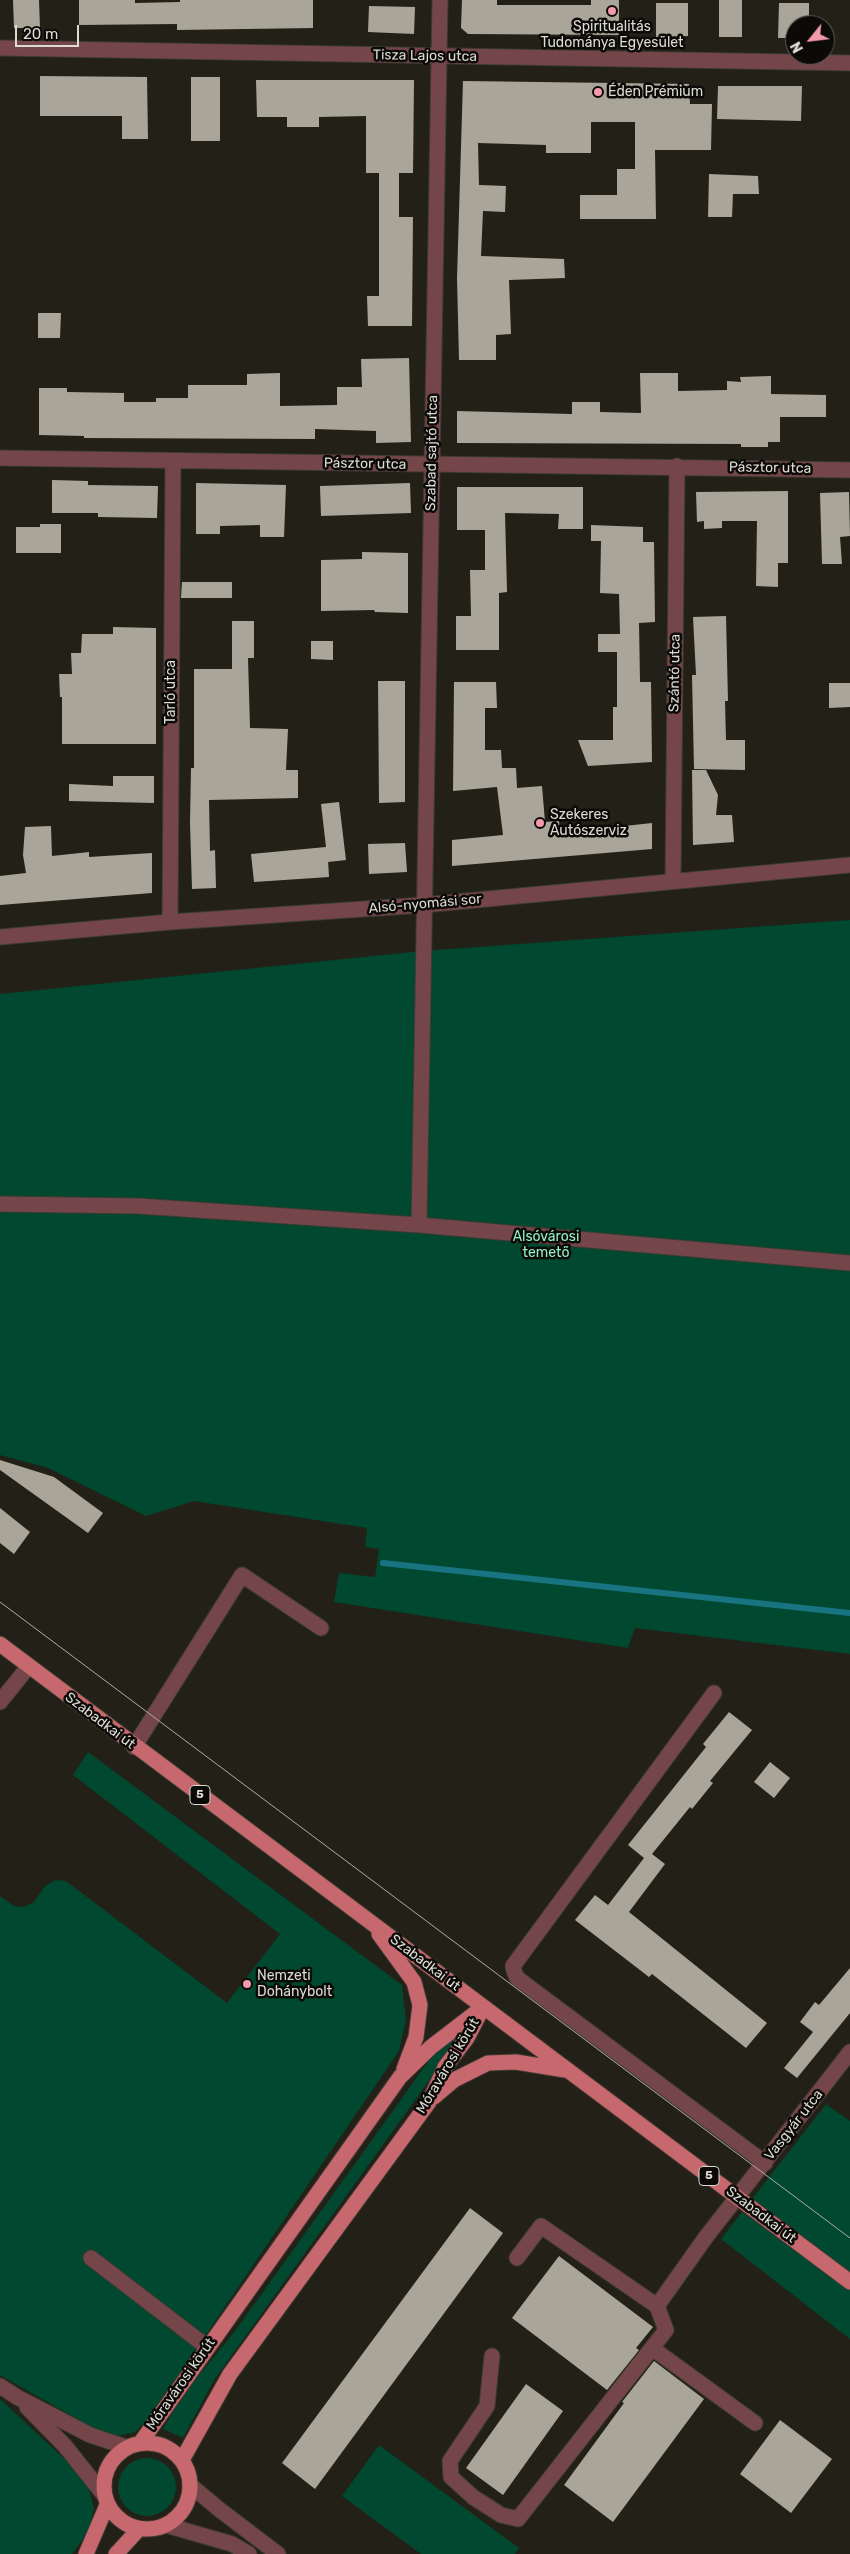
<!DOCTYPE html>
<html>
<head>
<meta charset="utf-8">
<style>
	body { margin:0 }
	#map { position:relative; width:850px; height:2554px; overflow:hidden; background:#232117; font-family:Rubik,sans-serif }
	canvas { display:block }
	.north { position:absolute; left:785px; top:15px; width:50px; height:50px; box-sizing:border-box; background:#0b0a07; border:1px solid #5e5d59; border-radius:50%; rotate:241deg; font-size:14px; font-weight:700; line-height:20px; text-align:center; color:#dbdad3 }
	.north::after { content:''; display:block; margin:auto; width:18px; height:22px; background:#f39aac; clip-path:polygon(50% 0,100% 100%,50% 72%,0 100%) }
	.scale { position:absolute; left:15px; top:25px; width:64px; height:22px; box-sizing:border-box; border:2px solid #dbdad3; border-top:0; padding-left:6px; font-size:15px; line-height:18px; white-space:nowrap; color:#dbdad3; -webkit-text-stroke:4px #0b0a07; paint-order:stroke }
</style>
</head>
<body>
<div id="map">
<canvas width="850" height="2554"></canvas>
<div class="north">N</div>
<div class="scale">20 m</div>
</div>
<script>
const context = document.querySelector('canvas').getContext('2d');
context.lineJoin = 'round';
function paint(path, color) { context.fillStyle = color; context.fill(path, 'evenodd'); }
const toPath = rows => new Path2D(rows.map(r => 'M' + r).join(''));
function trace(path, color, width, dash) { context.strokeStyle = color; context.lineWidth = width; context.lineCap = dash ? 'butt' : 'round'; context.setLineDash(dash || []); context.stroke(path); }
function drawText(font, color, halo, rows, align = 'center') {
  context.font = font + ' Rubik,sans-serif'; context.lineWidth = 5; context.setLineDash([]); context.textBaseline = 'middle'; context.strokeStyle = halo; context.fillStyle = color; for (const [text, x, y, turn = 0] of rows) {
    context.save(); context.translate(x, y); context.rotate((+turn || 0) * Math.PI / 180); context.textAlign = isNaN(turn) ? turn : align; if (halo) context.strokeText(text, 0, 0); context.fillText(text, 0, 0); context.restore();
  }
}
const green = toPath([
	[850,920,850,1654,635,1628,628,1648,334,1602,339,1573,375,1577,379,1549,365,1547,367,1528,194,1501,146,1516,48,1468,0,1455,0,994,423,951],
	[88,1752,402,1985,406,2020,399,2051,149,2418,135,2432,118,2436,102,2433,0,2375,0,1896,14,1906,23,1907,33,1903,46,1885,56,1880,66,1881,227,2003,280,1934,73,1775],
	[454,2036,459,2039,214,2380,183,2438,163,2429,183,2395,235,2331,430,2059,441,2046],
	[826,2104,850,2121,850,2339,721,2239],
	[0,2399,86,2479,94,2508,89,2531,72,2554,0,2554],
	[379,2445,519,2548,515,2554,421,2554,342,2496],
	'118 2487a29 29 0 1 1 58 0a29 29 0 1 1-58 0Z'
]);
const stream = toPath([
	[383,1563,850,1613]
]);
const building = toPath([
	[13,0,39,0,40,28,14,28],
	[79,0,135,0,135,3,180,2,180,0,313,0,313,28,177,30,177,24,79,25],
	[462,0,497,0,497,5,591,5,591,0,619,0,619,35,468,34,461,28],
	[719,0,742,0,742,37,719,37],
	[656,3,688,3,688,36,656,37],
	[779,3,809,3,809,25,795,25,795,38,778,38],
	[369,6,415,7,414,34,368,32],
	[40,76,147,77,148,139,122,139,122,116,40,116],
	[191,77,220,77,220,141,191,141],
	[256,80,414,80,413,173,399,173,399,217,413,217,412,326,368,326,367,296,379,296,379,173,366,173,366,116,319,117,319,127,287,127,287,117,257,117],
	[463,81,689,84,690,104,712,104,711,150,655,150,656,219,580,219,580,195,617,195,617,169,635,169,635,122,591,122,591,153,546,153,546,145,478,143,479,185,506,186,505,212,483,211,481,256,564,259,565,278,509,280,511,334,496,335,496,360,459,360,457,278],
	[718,86,802,86,801,121,717,119],
	[709,174,758,176,759,194,733,194,732,217,708,217],
	[38,313,61,313,60,338,38,338],
	[409,358,411,442,376,443,376,431,315,429,315,439,84,438,84,436,39,435,39,388,67,388,67,392,124,393,124,402,156,402,156,398,188,398,188,385,247,385,247,374,280,373,280,406,337,405,337,387,362,387,361,359],
	[640,373,678,373,678,391,727,390,727,381,741,382,740,377,771,376,771,394,826,395,826,417,780,417,780,442,768,442,768,447,741,447,741,444,457,443,457,411,572,414,572,402,600,402,600,412,641,413],
	[52,480,88,481,88,485,158,486,157,518,98,517,98,513,52,513],
	[196,483,286,485,284,537,260,537,260,525,220,526,220,534,196,534],
	[410,483,411,513,321,516,320,486],
	[457,487,583,487,583,529,558,529,559,514,505,513,507,592,499,593,499,650,456,650,456,616,471,616,470,570,485,570,485,530,457,530],
	[788,491,788,563,778,563,778,587,756,586,757,521,722,521,722,528,704,529,704,521,697,522,696,492],
	[849,492,850,536,840,537,842,564,822,564,820,493],
	[40,524,61,524,61,553,16,553,16,527,40,527],
	[591,525,643,527,643,542,654,542,655,622,639,623,640,682,651,682,652,762,588,766,578,740,613,740,613,707,617,707,617,652,598,652,598,634,620,634,619,594,600,593,601,541,591,541],
	[362,552,408,553,408,613,375,612,374,610,321,611,321,560,362,559],
	[182,582,232,582,232,598,181,598],
	[726,616,728,701,725,701,726,740,745,740,745,770,694,769,692,675,696,675,693,617],
	[232,621,254,621,254,658,248,658,250,728,288,729,286,770,298,770,298,798,209,800,210,851,215,850,216,888,192,889,190,823,191,768,194,768,194,669,232,669],
	[113,627,156,628,156,744,62,744,62,697,60,697,59,674,72,674,71,653,81,653,82,634,113,634],
	[311,641,333,641,333,660,311,659],
	[378,681,405,681,405,802,379,803],
	[454,682,496,682,497,708,485,708,485,750,501,750,502,768,516,768,517,788,542,786,545,822,559,821,560,833,652,823,652,849,452,866,452,840,503,835,497,787,453,791],
	[829,683,850,683,850,707,829,708],
	[692,770,706,770,718,795,716,815,732,815,734,842,693,845],
	[113,776,154,776,154,803,69,801,69,784,113,786],
	[339,802,346,860,328,862,328,860,329,877,254,882,251,854,326,847,321,804],
	[51,826,52,856,89,852,89,857,152,853,152,893,0,905,0,876,26,873,23,855,25,827],
	[405,843,407,872,369,874,368,844],
	[0,1460,54,1477,103,1513,88,1533,0,1470],
	[0,1508,30,1532,14,1554,0,1543],
	[729,1712,752,1730,710,1781,713,1783,692,1809,690,1807,652,1854,665,1864,629,1912,767,2023,746,2048,652,1974,649,1977,575,1920,595,1895,608,1905,644,1858,628,1845,706,1747,703,1744],
	[770,1762,790,1778,774,1798,754,1782],
	[850,1968,850,2013,797,2078,784,2068,813,2032,800,2022,815,2002,819,2005],
	[470,2208,503,2233,315,2489,282,2463],
	[559,2256,653,2327,636,2348,639,2350,607,2390,512,2318],
	[654,2361,704,2399,613,2522,564,2485,624,2403,622,2402],
	[526,2384,563,2411,503,2495,466,2468],
	[780,2420,832,2459,791,2513,740,2474]
]);
const minor = toPath([
	[0,48,850,63],
	[0,458,850,470],
	[673,880,677,466],
	[170,922,173,462],
	[0,937,170,922,423,905,850,865],
	[0,1204,138,1206,419,1225,850,1263],
	[419,1225,440,0],
	[714,1693,513,1966,514,1971,517,1978,765,2163],
	[0,1702,29,1666],
	[134,1747,242,1575,321,1628],
	[91,2258,207,2347],
	[517,2258,541,2226,657,2306,706,2237,850,2052],
	[657,2306,666,2330,652,2348,755,2423],
	[492,2356,487,2406,450,2461,451,2477,473,2497,501,2515,518,2519,652,2348],
	[0,2386,17,2397,90,2435,126,2447],
	[27,2407,65,2446,104,2495],
	[190,2485,220,2510,278,2554],
	[166,2525,232,2544,249,2554]
]);
const major = toPath([
	[0,1644,850,2282],
	[379,1934,414,1982,420,2005,416,2037,404,2069],
	[434,2097,454,2080,488,2063,516,2062,565,2070],
	[141,2442,400,2077,431,2047,483,2007],
	'104 2486a43 43 0 1 1 86 0a43 43 0 1 1-86 0Z',
	[182,2460,230,2374,429,2102,445,2067,467,2038,481,2011],
	[86,2554,107,2505],
	[116,2554,139,2529]
]);
const tram = toPath([
	[0,1602,850,2238]
]);
const markers = [
	[612,11,5,"#f39aac"],
	[598,92,5,"#f39aac"],
	[540,823,5,"#f39aac"],
	[247,1984,5,"#f39aac"]
];
const shields = [
	[200,1795,20],
	[709,2176,20]
];
const shieldNames = [
	["5",200,1795],
	["5",709,2176]
];
const poiNames = [
	["Spiritualitás",612,27,"center"],
	["Tudománya Egyesület",612,43,"center"],
	["Éden Prémium",608,92],
	["Szekeres",550,815],
	["Autószerviz",550,831],
	["Nemzeti",257,1976],
	["Dohánybolt",257,1992]
];
const streetNames = [
	["Tisza Lajos utca",425,56,1],
	["Szabad sajtó utca",432,453,-89],
	["Pásztor utca",365,464,1],
	["Pásztor utca",770,468,1],
	["Szántó utca",675,673,-89],
	["Tarló utca",171,692,-90],
	["Alsó-nyomási sor",425,904,-5],
	["Szabadkai út",100,1721,37],
	["Szabadkai út",425,1963,37],
	["Móravárosi körút",448,2066,-59],
	["Vasgyár utca",794,2125,-52],
	["Szabadkai út",761,2215,37],
	["Móravárosi körút",181,2384,-55]
];
const parkNames = [
	["Alsóvárosi",546,1237],
	["temető",546,1253]
];
paint(green, '#00482f');
trace(stream, '#197482', 6);
paint(building, '#a9a699');
trace(minor, '#3d3b31', 17);
trace(major, '#3d3b31', 17);
trace(minor, '#744649', 15);
trace(major, '#c7686f', 15);
trace(tram, '#aeada5', 1);
for (const [x, y, r, color] of markers) { const dot = new Path2D(); dot.arc(x, y, r, 0, 2 * Math.PI); context.fillStyle = color; context.fill(dot); trace(dot, '#0b0a07', 2); }
for (const [x, y, w] of shields) { const box = new Path2D(); box.roundRect(x - w / 2, y - 9.5, w, 19, 4); context.fillStyle = '#0b0a07'; context.fill(box); trace(box, '#dbdad3', 1); }
drawText('bold 12px', '#dbdad3', null, shieldNames);
drawText('14px', '#dbdad3', '#0b0a07', poiNames, 'left');
drawText('14px', '#dbdad3', '#0b0a07', streetNames);
drawText('14px', '#90f0c2', '#0b0a07', parkNames);
</script>
</body>
</html>
